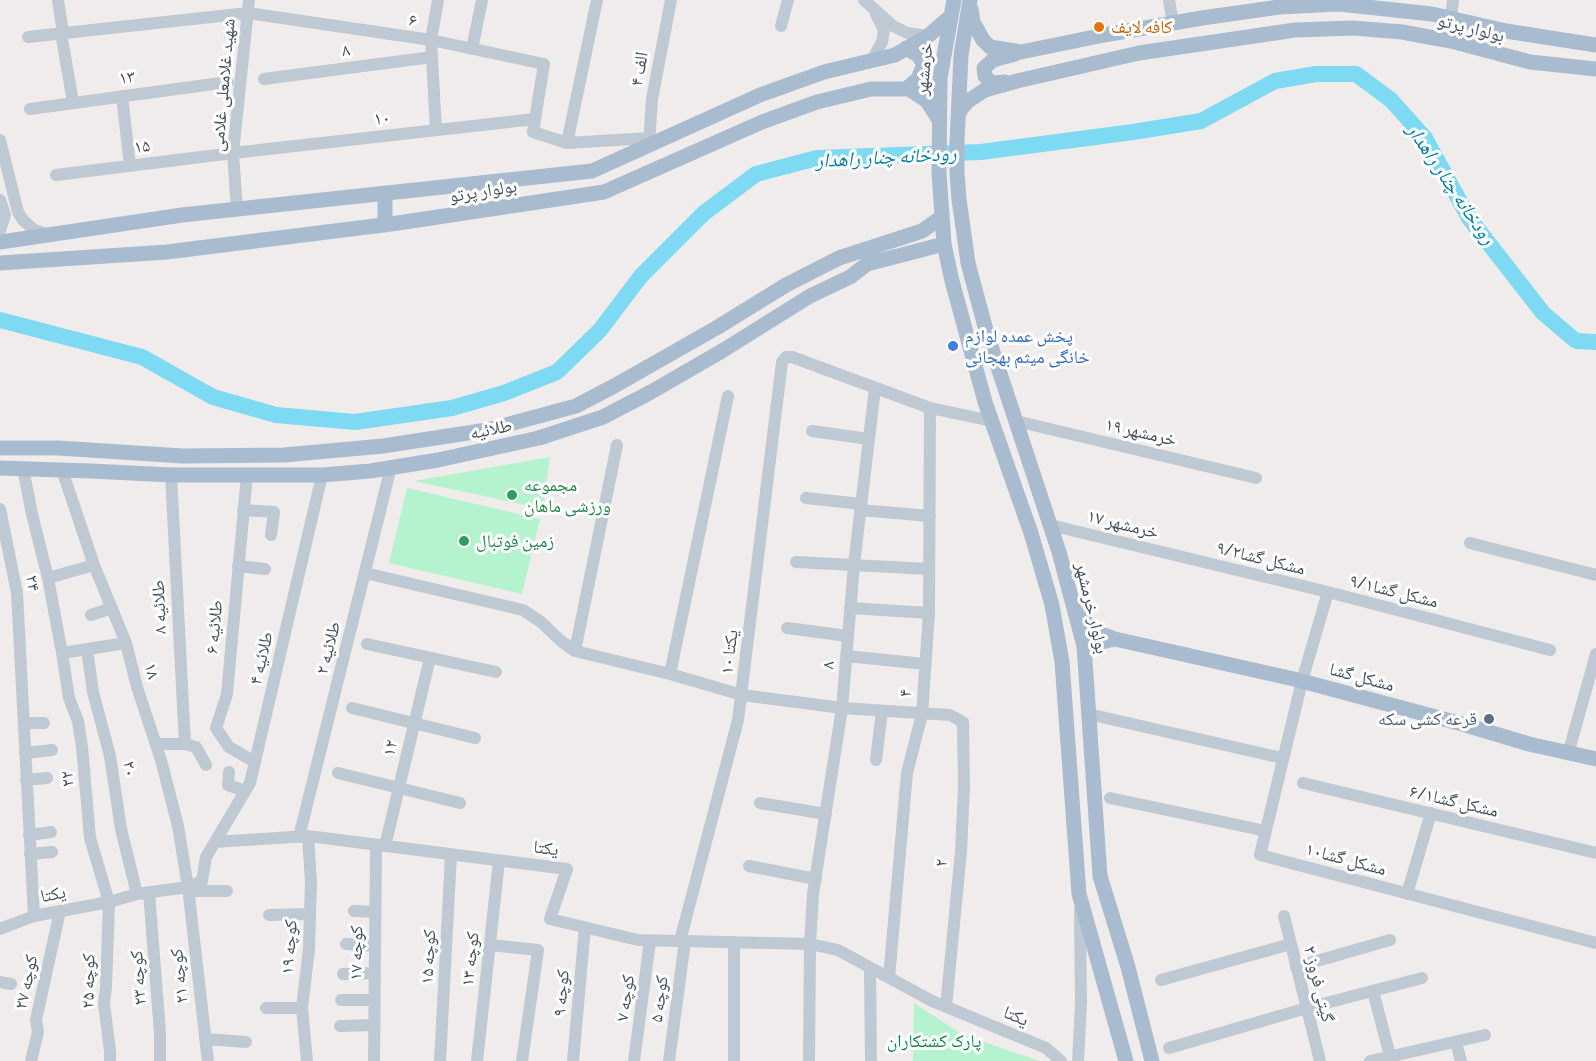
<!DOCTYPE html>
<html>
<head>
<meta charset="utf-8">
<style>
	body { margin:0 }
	canvas { display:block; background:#f0ecec }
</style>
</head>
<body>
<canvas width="1596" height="1061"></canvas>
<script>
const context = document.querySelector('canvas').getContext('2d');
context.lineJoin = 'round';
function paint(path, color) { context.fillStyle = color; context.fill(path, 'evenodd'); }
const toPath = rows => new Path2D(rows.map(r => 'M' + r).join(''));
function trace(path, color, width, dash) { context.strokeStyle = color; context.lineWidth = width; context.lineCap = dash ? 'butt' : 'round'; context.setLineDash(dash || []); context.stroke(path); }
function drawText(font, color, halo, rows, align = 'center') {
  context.font = font + ' Commissioner,"Noto Naskh Arabic",sans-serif'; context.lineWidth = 6; context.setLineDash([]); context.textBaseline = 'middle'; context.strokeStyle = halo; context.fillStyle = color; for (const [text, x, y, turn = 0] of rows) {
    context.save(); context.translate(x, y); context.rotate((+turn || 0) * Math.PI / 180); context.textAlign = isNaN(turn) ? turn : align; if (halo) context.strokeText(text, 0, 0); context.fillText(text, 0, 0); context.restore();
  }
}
const green = toPath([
	[550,457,543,509,414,481],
	[407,488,540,519,522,594,389,563],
	[914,1003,961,1034,1039,1061,913,1061]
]);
const river = toPath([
	[0,320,142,357,213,397,276,415,355,422,452,408,504,393,557,372,600,330,641,276,704,213,756,174,817,158,981,152,1133,132,1201,121,1275,81,1316,74,1356,74,1391,100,1425,138,1469,218,1543,313,1576,341,1596,342]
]);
const minor = toPath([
	[58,0,63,33],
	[864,0,893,26,907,33,928,36],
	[1169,0,1173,23],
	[1451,19,1453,0],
	[781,26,788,0],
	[61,33,73,102],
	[28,37,248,13,431,40,544,64,533,132,567,143,649,138],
	[472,49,482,0],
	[872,60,882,42,884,30,876,14],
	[264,79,432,57],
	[122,96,130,166],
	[30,109,228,82],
	[436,130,431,40,438,0],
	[0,140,18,212,23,220,33,229,48,235],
	[567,143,597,0],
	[649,144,652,99,671,0],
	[56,175,233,153,535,119],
	[0,200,5,215,0,230],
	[237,210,233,153,249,0],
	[1016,421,1256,478],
	[812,431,869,439],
	[23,468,32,514,48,578,62,653,69,698,78,721,82,747,90,838,109,902,106,987,104,1004,110,1051,110,1061],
	[62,470,94,565,126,643,137,687,161,760,178,826,188,887,208,1061],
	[247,475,227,694,216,728,229,747,255,762],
	[806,498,861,504],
	[0,509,17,593,34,916],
	[243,510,274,512,271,535],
	[860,510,930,516],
	[1050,525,1328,592,1550,650],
	[1470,543,1596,575],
	[796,562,929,569],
	[238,566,265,569],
	[365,573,523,610,541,622,561,641,575,651,670,674,742,695,842,708,950,715,963,722,964,788,961,851,946,1007],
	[48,578,94,565],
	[1328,592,1302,681,1260,855,1596,943],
	[850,608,929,613],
	[91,615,112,608],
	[787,628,848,636],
	[367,644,496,672],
	[87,649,93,692,110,756,121,829,137,894],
	[575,651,617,445],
	[62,653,126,643],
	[846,656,925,664],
	[670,674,728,396],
	[352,708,475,738],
	[1097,716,1282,758],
	[24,723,44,723],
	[156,744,185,744,171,475],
	[185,744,196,747,206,765],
	[25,753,52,750],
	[1568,754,1596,654],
	[876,760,882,711],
	[229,772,228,785,245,791],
	[338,773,460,803],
	[26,780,47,778],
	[1303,783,1596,853],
	[1110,798,1266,831],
	[760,803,826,814],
	[29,835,51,832],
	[299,837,391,467],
	[215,842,308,836,567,869,550,919,638,940,810,944,838,950,932,1001,1046,1048,1061,1061],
	[385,846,430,658],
	[30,854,52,852],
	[749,866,816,879],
	[189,891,227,891],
	[149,892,160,1033,160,1061],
	[1407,894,1431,813],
	[354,911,375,912],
	[269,915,310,914],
	[1284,916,1320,1061],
	[0,929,34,916,109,902,137,894,188,887,202,881,206,857,250,783,322,475],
	[680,941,738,720,782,362,786,357,792,357,930,408,992,421],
	[346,944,375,946],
	[490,945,538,950,522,1061],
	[1296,967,1390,940],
	[870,968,871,1061],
	[343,974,374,973],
	[889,978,907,773,922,714,929,613,930,408],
	[1161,980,1291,944],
	[0,982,11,984],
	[1373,991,1390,1056],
	[341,1000,374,1000],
	[266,1008,302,1008],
	[340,1026,374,1025],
	[205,1039,246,1042],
	[1456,1042,1461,1061],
	[1169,1048,1307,1008,1422,978],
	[31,1061,38,1032,36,1020,60,911],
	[307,1061,302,1008,309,949,311,882,308,836],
	[374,1061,376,845],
	[440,1061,451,855],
	[477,1061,499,861],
	[573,1061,585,927],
	[634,1061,650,941],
	[669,1061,685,941],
	[734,1061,734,942],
	[809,1061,810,944,813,894,842,708,854,565,875,388],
	[1078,1061,1081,1003,1080,910],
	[1370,1061,1485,1035]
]);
const major = toPath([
	[954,0,940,78,939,173,944,244,952,281,985,402,1031,533,1052,605,1062,662,1079,894,1126,1061],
	[970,0,961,55,957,142,957,172,959,199,968,263,987,334,1059,552,1084,646,1100,876,1128,967,1152,1061],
	[971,9,973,22,983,40,990,47,1021,52,1104,35,1202,18,1279,7,1339,4,1432,14,1506,31,1596,45],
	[906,48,918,55,924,64,918,79,906,89],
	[1005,82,995,83,989,81,985,76,984,68,993,60,1015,54],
	[958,116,961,109,968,101,985,90,1017,81,1139,53,1295,30,1353,28,1402,32,1451,41,1530,62,1596,69],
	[385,225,385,194],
	[0,242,182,215,592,171,760,95,824,72,895,55,928,36,950,17],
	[0,263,167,252,391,224,604,192,762,122,817,102,871,89,909,89,927,101,939,120],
	[0,448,58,448,183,456,284,455,383,446,487,430,576,406,616,385,718,327,786,285,839,258,922,231,942,217],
	[0,468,91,471,171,475,322,475,370,471,438,460,539,438,603,417,651,392,722,351,810,296,850,277,867,264,944,244],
	[1076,612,1096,632,1115,639,1084,646],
	[1115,639,1294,679,1462,724,1529,744,1596,759]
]);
const markers = [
	[1099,27,6,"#e8710a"],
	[953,346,6,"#3f7fe0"],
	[512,495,6,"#2e9e5b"],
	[464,541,6,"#2e9e5b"],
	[1489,719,6,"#5c6f8a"]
];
const streetNames = [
	["۶",413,20,9],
	["بولوار پرتو",1471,28,14],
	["۸",346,50,-8],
	["۴ الف",639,69,-80],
	["خرمشهر",924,69,-84],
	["۱۳",127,77,-8],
	["شهید غلامعلی غلامی",223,85,-85],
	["۱۰",382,118,-6],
	["۱۵",142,146,-7],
	["بولوار پرتو",483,191,-9],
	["طلائیه",491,429,-12],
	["۱۹ خرمشهر",1141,432,13],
	["۱۷ خرمشهر",1123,524,14],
	["مشکل گشا۹/۲",1261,558,14],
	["۲۴",33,583,81],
	["مشکل گشا۹/۱",1394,591,14],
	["طلائیه ۸",159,607,-93],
	["بولوار خرمشهر",1092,608,77],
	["طلائیه ۶",214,627,-85],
	["طلائیه ۲",328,648,-76],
	["۱۰ یکتا",729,652,-83],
	["طلائیه ۴",261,658,-77],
	["۸",828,665,-85],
	["۱۸",152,671,75],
	["مشکل گشا",1362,677,15],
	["۴",905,693,-86],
	["۱۲",390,748,-77],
	["۲۰",130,769,82],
	["۲۲",67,779,-95],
	["مشکل گشا۶/۱",1454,801,13],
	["یکتا",546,848,7],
	["مشکل گشا۱۰",1346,859,15],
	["۲",941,863,-85],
	["یکتا",53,894,-11],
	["کوچه ۱۹",289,947,-86],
	["کوچه ۱۷",356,953,-89],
	["کوچه ۱۵",428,957,-87],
	["کوچه ۱۳",470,959,-84],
	["کوچه ۲۱",179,976,-96],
	["کوچه ۲۳",138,978,-94],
	["کوچه ۲۵",88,981,-89],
	["کوچه ۲۷",26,982,-78],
	["گیتی فروز ۲",1319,984,76],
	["کوچه ۹",561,993,-85],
	["کوچه ۷",625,998,-82],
	["کوچه ۵",659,999,-83],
	["یکتا",1016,1016,23]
];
const foodNames = [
	["کافه لایف",1111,27]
];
const shopNames = [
	["پخش عمده لوازم",965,336],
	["خانگی میثم بهجانی",965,357]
];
const leisureNames = [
	["مجموعه",524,485],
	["ورزشی ماهان",524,506],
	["زمین فوتبال",476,541]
];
const serviceNames = [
	["قرعه کشی سکه",1477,719]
];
const parkNames = [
	["پارک کشتکاران",934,1041]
];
const waterNames = [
	["رودخانه چنار راهدار",886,157,-3],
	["رودخانه چنار راهدار",1451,184,56]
];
paint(green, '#b5f2ce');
trace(river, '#7edaf3', 16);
trace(minor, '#bec9d4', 12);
trace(major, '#a9bccf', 15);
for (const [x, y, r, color] of markers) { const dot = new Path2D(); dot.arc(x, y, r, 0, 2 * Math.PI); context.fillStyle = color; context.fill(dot); trace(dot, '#fff', 2); }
drawText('18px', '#43505b', '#fff', streetNames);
drawText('18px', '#c56008', '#fff', foodNames, 'left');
drawText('18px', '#366cbe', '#fff', shopNames, 'left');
drawText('18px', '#27864d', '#fff', leisureNames, 'left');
drawText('18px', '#4e5e75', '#fff', serviceNames, 'right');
drawText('18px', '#0e824a', '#fff', parkNames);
drawText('italic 20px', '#027ea2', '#fff', waterNames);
</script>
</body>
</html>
